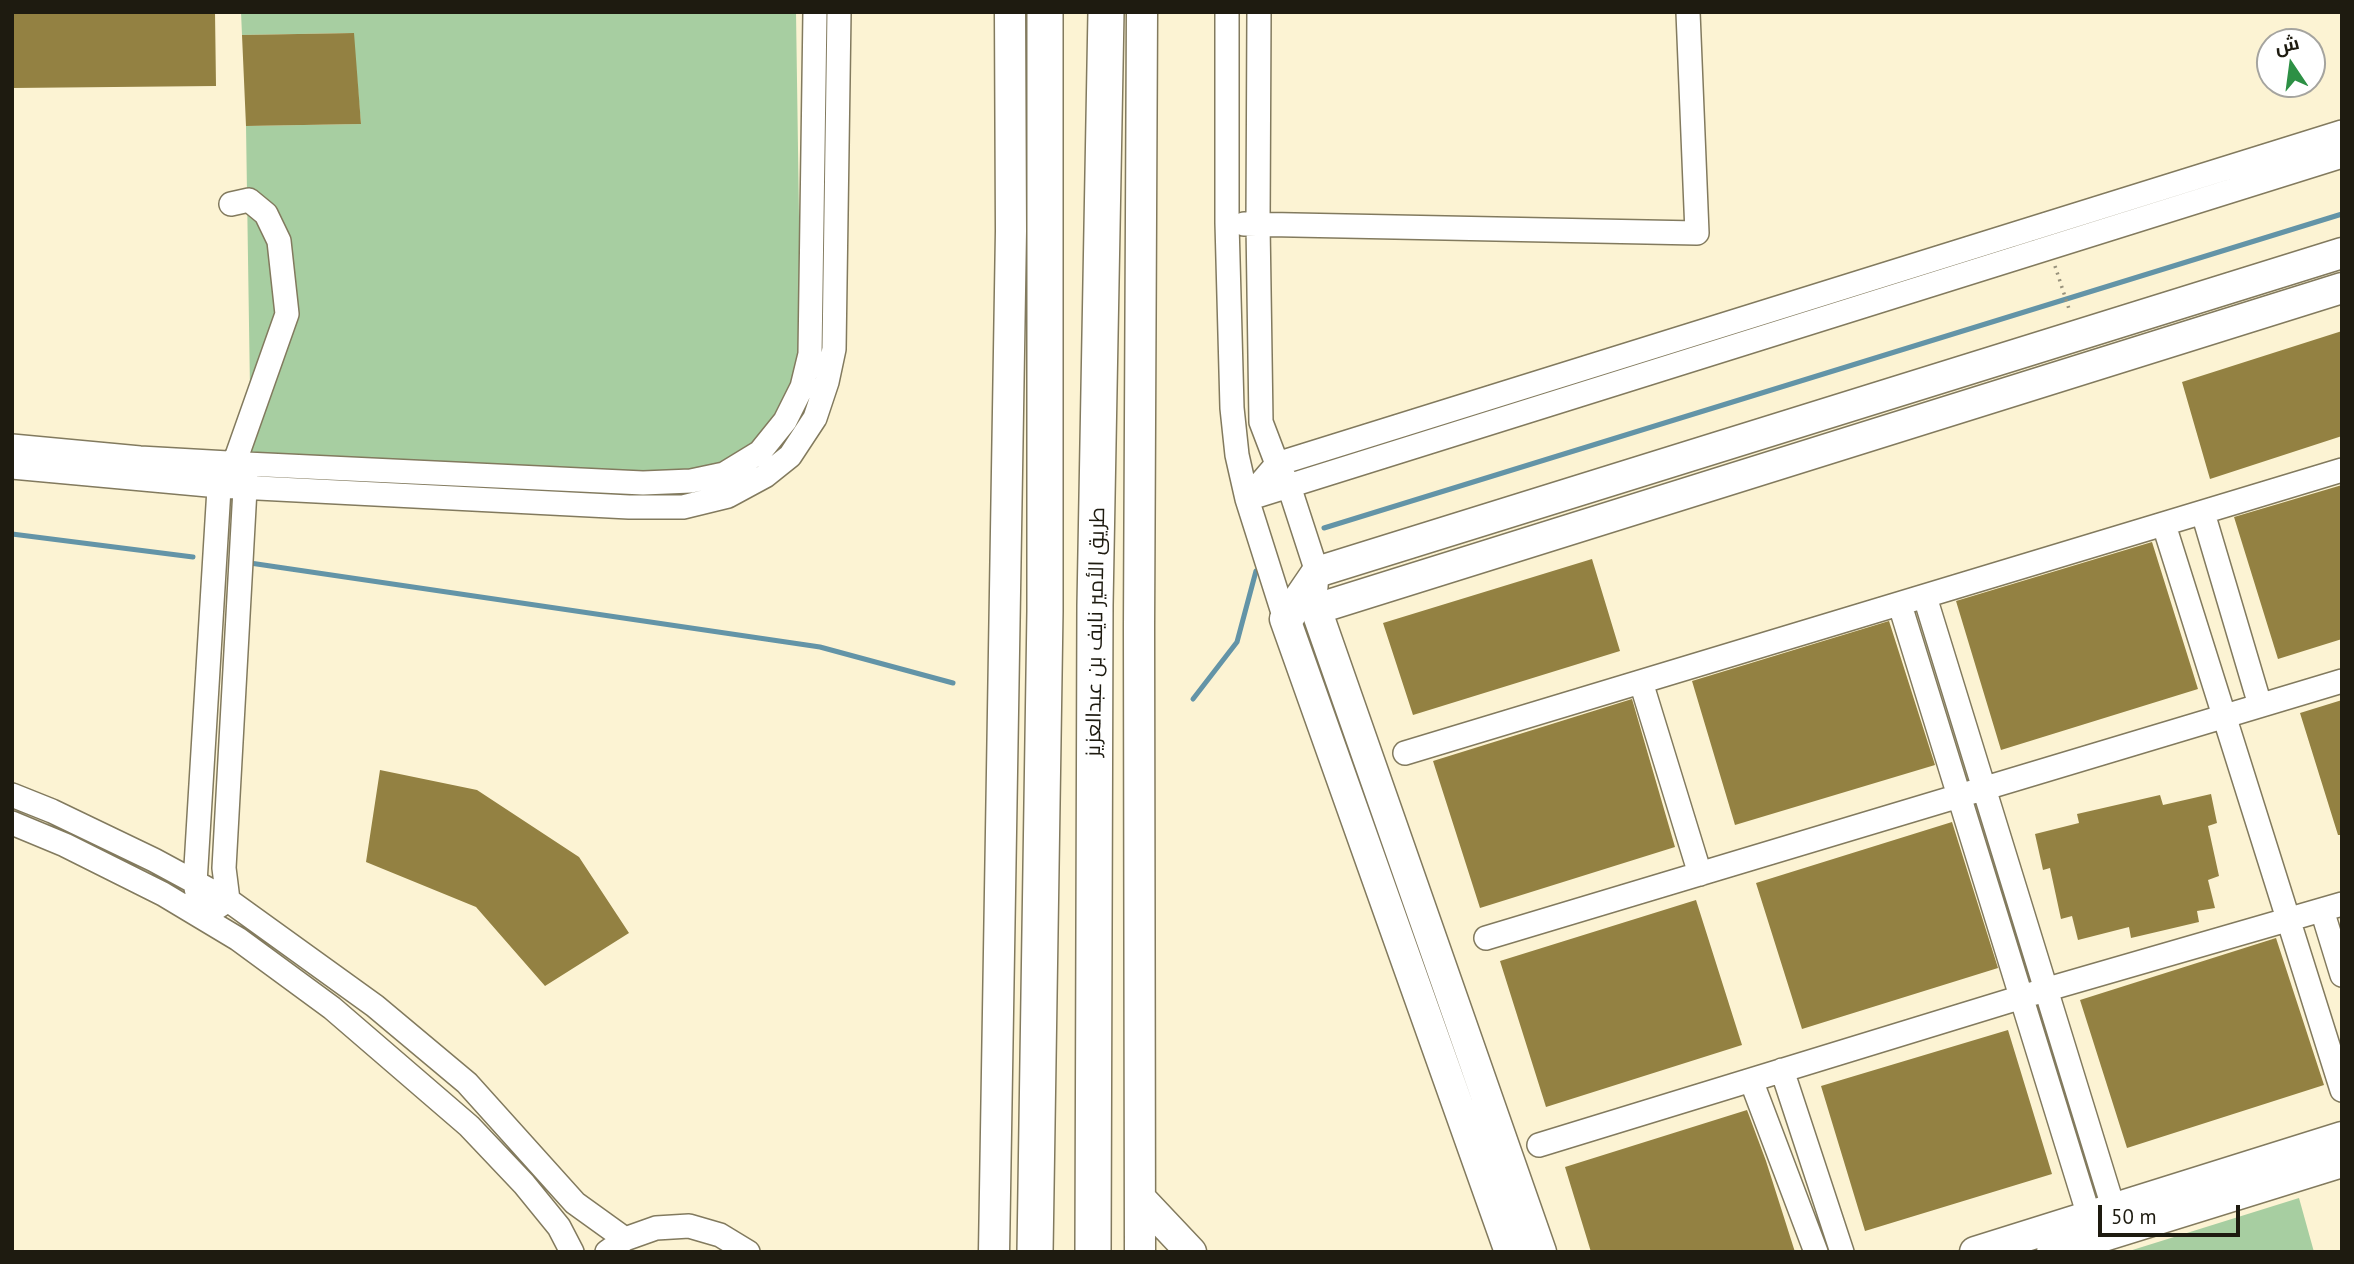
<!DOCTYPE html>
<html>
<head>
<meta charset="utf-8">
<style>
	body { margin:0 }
	#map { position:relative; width:2354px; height:1264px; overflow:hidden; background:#fcf3d3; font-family:"PT Sans",Cairo,sans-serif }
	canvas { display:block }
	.frame { position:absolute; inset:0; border:14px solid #1e1b10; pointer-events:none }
	.north { position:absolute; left:2256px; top:28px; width:70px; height:70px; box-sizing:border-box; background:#fff; border:2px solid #a5a49f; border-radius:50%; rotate:347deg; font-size:19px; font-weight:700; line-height:28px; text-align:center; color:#1e1b10 }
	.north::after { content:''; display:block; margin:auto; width:24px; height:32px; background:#2d9045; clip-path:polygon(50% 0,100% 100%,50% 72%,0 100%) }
	.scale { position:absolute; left:2098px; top:1205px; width:142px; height:32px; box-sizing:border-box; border:4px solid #1e1b10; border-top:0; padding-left:9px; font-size:21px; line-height:24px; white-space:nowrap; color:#1e1b10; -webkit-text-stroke:5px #fff; paint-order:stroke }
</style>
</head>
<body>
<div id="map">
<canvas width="2354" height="1264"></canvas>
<div class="frame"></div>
<div class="north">ش</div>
<div class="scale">50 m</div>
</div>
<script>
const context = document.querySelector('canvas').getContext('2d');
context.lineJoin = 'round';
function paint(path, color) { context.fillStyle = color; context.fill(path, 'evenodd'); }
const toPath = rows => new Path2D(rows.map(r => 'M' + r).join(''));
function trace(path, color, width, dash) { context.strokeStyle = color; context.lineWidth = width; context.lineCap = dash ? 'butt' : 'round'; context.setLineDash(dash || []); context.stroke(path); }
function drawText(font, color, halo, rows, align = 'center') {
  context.font = font + ' "PT Sans",Cairo,sans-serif'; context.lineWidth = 5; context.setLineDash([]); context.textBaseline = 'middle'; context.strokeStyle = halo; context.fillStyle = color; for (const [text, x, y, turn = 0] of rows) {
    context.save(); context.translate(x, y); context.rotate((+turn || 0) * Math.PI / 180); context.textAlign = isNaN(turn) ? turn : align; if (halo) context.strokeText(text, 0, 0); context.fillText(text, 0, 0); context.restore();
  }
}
const green = toPath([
	[241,12,796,12,801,354,794,385,780,415,749,448,726,466,690,473,251,456,246,126,361,124,353,33,242,35],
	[2299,1198,2314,1252,2126,1252]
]);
const stream = toPath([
	[1324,528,2342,214],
	[12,534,193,557],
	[250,563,820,647,953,683],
	[1193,699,1237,642,1256,571]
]);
const building = toPath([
	[12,12,215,12,216,86,12,88],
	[354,33,361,124,246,126,242,35],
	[2342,331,2342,436,2210,479,2182,382],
	[2342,485,2342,639,2278,659,2234,517],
	[2152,542,2198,689,2001,750,1956,601],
	[1592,559,1620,651,1413,715,1383,623],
	[1889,621,1935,765,1735,825,1692,681],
	[1632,699,1675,847,1480,908,1433,761],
	[2342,700,2342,835,2338,835,2300,713],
	[380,770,477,790,579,857,629,933,545,986,476,907,366,862],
	[2211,794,2217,823,2208,826,2219,876,2208,880,2215,908,2197,911,2199,922,2131,938,2129,927,2078,940,2072,916,2061,919,2050,868,2043,870,2035,834,2079,823,2077,814,2160,795,2163,805],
	[1952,822,1998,968,1802,1029,1756,883],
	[1696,900,1742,1045,1546,1107,1500,961],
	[2276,938,2324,1085,2127,1148,2080,1000],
	[2008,1030,2052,1174,1865,1231,1821,1086],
	[1747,1110,1766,1161,1795,1252,1591,1252,1565,1167]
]);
const path = toPath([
	[2055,266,2070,312]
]);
const minor = toPath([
	[1227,12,1227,223,1232,408,1237,455,1247,499,1285,619,1294,616],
	[1259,12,1258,224,1261,422,1277,464,1289,486,1317,572,1316,587],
	[2342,132,1277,464,1247,499,2342,156],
	[231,204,249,200,266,214,279,241,287,314,234,464],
	[1244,224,1697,233,1688,12],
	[12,446,140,458,246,464,643,483,691,481,724,474,760,452,785,421,802,387,810,354,815,12],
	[12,467,219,486,629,507,683,507,728,496,765,476,790,456,815,418,827,382,834,349,839,12],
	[220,472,195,883,202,917,228,900,224,868,246,471],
	[2203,513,2260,705],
	[2164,525,2342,1090],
	[1925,597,2114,1210],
	[1900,605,2089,1216],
	[1641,682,1700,874],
	[1405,753,2342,470],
	[12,795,52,811,154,860,228,900,375,1006,467,1083,575,1203,625,1239],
	[12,823,65,845,163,894,238,939,332,1008,469,1126,524,1184,559,1227,572,1252],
	[2322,910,2342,975],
	[1486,938,2342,681],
	[1782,1070,1842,1252],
	[1751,1080,1816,1252],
	[1539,1145,2048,989,2342,904],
	[607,1252,625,1239,656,1228,689,1226,720,1235,748,1252]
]);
const major = toPath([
	[1140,1198,1191,1252],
	[994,1252,1011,231,1010,12],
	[1140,1252,1139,626,1142,12],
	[1510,1252,1285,619,1317,572,2342,253],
	[1541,1252,1316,609,2342,288],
	[1975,1252,2342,1137],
	[2052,1252,2342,1162]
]);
const highway = toPath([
	[1035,1252,1045,611,1045,12],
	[1093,1252,1095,605,1106,12]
]);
const streetNames = [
	["طريق الأمير نايف بن عبدالعزيز",1096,632,-89]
];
paint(green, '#a7cea1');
trace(stream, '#6394a7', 5);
paint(building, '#938142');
trace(minor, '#827a5e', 26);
trace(major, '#827a5e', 33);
trace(highway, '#827a5e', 38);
trace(path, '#98927c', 3.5, [2, 5]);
trace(minor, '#fff', 23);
trace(major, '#fff', 30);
trace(highway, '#fff', 35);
drawText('21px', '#1e1b10', '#fff', streetNames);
</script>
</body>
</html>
